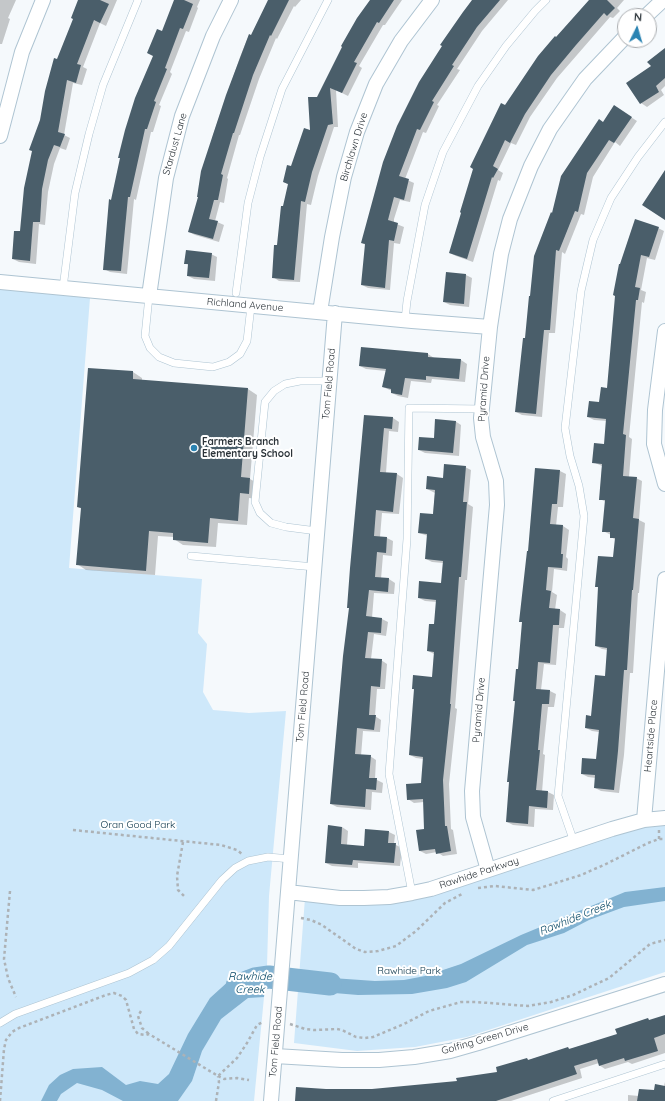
<!DOCTYPE html>
<html>
<head>
<meta charset="utf-8">
<style>
	body { margin:0 }
	#map { position:relative; width:665px; height:1101px; overflow:hidden; background:#f5f9fc; font-family:Quicksand,sans-serif }
	canvas { display:block }
	.north { position:absolute; left:617px; top:8px; width:40px; height:40px; box-sizing:border-box; background:#fff; border:1px solid #aaadb0; border-radius:50%; rotate:5deg; font-size:11px; font-weight:700; line-height:16px; text-align:center; color:#2b3339 }
	.north::after { content:''; display:block; margin:auto; width:14px; height:18px; background:#2b83b2; clip-path:polygon(50% 0,100% 100%,50% 72%,0 100%) }
</style>
</head>
<body>
<div id="map">
<canvas width="665" height="1101"></canvas>
<div class="north">N</div>
</div>
<script>
const context = document.querySelector('canvas').getContext('2d');
context.lineJoin = 'round';
function paint(path, color) { context.fillStyle = color; context.fill(path, 'evenodd'); }
const toPath = rows => new Path2D(rows.map(r => 'M' + r).join(''));
function trace(path, color, width, dash) { context.strokeStyle = color; context.lineWidth = width; context.lineCap = dash ? 'butt' : 'round'; context.setLineDash(dash || []); context.stroke(path); }
function drawText(font, color, halo, rows, align = 'center') {
  context.font = font + ' Quicksand,sans-serif'; context.lineWidth = 4; context.setLineDash([]); context.textBaseline = 'middle'; context.strokeStyle = halo; context.fillStyle = color; for (const [text, x, y, turn = 0] of rows) {
    context.save(); context.translate(x, y); context.rotate((+turn || 0) * Math.PI / 180); context.textAlign = isNaN(turn) ? turn : align; if (halo) context.strokeText(text, 0, 0); context.fillText(text, 0, 0); context.restore();
  }
}
const green = toPath([
	[0,288,90,298,69,568,202,579,198,633,207,644,203,692,213,710,249,713,286,711,269,896,267,966,254,1101,0,1101],
	[665,821,665,972,467,1037,415,1047,357,1051,294,1043,305,898,371,901,643,823]
]);
const water = toPath([
	[665,887,665,901,624,907,589,920,564,933,527,945,466,982,447,988,412,994,358,995,298,990,300,972,332,978,375,981,404,980,425,976,461,964,521,935,625,892],
	[267,966,264,997,248,998,221,1019,202,1051,192,1081,178,1101,123,1101,102,1090,77,1083,61,1094,57,1101,41,1101,49,1085,60,1075,73,1069,102,1067,126,1085,140,1081,158,1084,169,1074,188,1034,210,998,231,979,244,971]
]);
const shadow = toPath([
	[0,0,16,0,8,18,10,19,2,44,0,44],
	[79,0,117,0,106,26,100,23,83,67,87,69,82,85,73,83,64,135,70,138,66,150,60,148,54,164,48,192,45,225,39,224,36,264,19,262,13,259,21,232,41,120,58,60,74,19],
	[176,0,200,0,197,7,198,8,189,32,186,31,170,72,172,74,159,105,161,106,153,132,151,132,136,200,134,199,127,274,110,272,104,269,112,201,154,56],
	[269,0,301,0,295,7,294,6,277,39,276,38,259,79,240,135,239,135,227,178,228,179,224,203,220,202,215,221,224,225,219,242,195,235,189,232,199,197,213,135,240,57,249,35,252,36],
	[371,0,402,0,385,25,383,25,359,66,362,68,348,96,336,90,338,127,334,127,318,176,311,205,307,204,300,282,279,281,273,277,284,207,289,185,284,182,311,131,318,98],
	[474,0,508,0,482,31,457,69,460,70,437,105,439,106,426,133,423,132,405,179,414,183,410,202,400,200,394,219,394,223,404,227,400,244,394,243,390,290,368,288,362,285,366,245,362,243],
	[590,0,624,0,617,8,620,11,613,18,610,17,557,78,530,117,516,145,511,143,498,170,503,173,500,181,498,180,473,262,456,256,450,253,505,106],
	[665,49,665,86,661,90,664,95,647,107,641,103,652,67],
	[620,110,637,121,620,146,615,142,593,177,584,215,581,214,565,254,562,252,555,333,549,333,542,417,522,415,516,412,526,339,553,214,604,123],
	[658,228,664,231,655,260,647,258,641,290,646,292,644,303,642,302,629,437,632,439,629,477,636,478,642,481,639,520,645,523,639,593,638,593,633,673,630,673,624,755,619,793,601,791,595,788,596,778,588,777,582,774,597,760,599,732,592,731,586,728,592,717,606,677,608,650,602,649,596,646,599,588,596,586,614,559,616,540,611,537,611,535,603,531,606,502,600,499,602,466,593,462,605,445,607,421,594,420,588,417,600,403,608,389,616,296,614,295],
	[211,254,217,257,215,281,194,279,188,276,189,265,186,264],
	[447,273,466,275,472,278,469,307,450,305,444,302],
	[428,354,434,358,461,360,467,364,465,382,432,379,431,383,411,381,408,398,398,396,392,393,392,391,383,387,386,371,366,369,360,366],
	[89,369,133,372,142,378,142,381,248,389,257,395,250,479,259,484,258,499,249,498,247,525,218,523,216,547,183,545,174,539,174,537,158,536,155,575,86,570,77,564,82,509,78,507],
	[365,416,393,418,399,422,398,432,389,431,386,473,397,474,403,478,399,514,382,513,380,537,387,538,393,541,392,556,383,555,381,579,389,579,395,583,394,594,374,593,372,618,382,619,388,622,386,636,374,634,371,659,381,660,387,664,385,689,377,689,375,716,381,720,380,732,363,731,361,756,370,756,376,760,375,779,383,783,382,793,372,792,371,810,337,807,331,804,350,608],
	[455,421,461,425,459,456,425,453,419,450],
	[465,467,471,470,468,504,473,507,467,580,465,580,455,708,457,709,449,784,451,829,453,830,457,854,443,856,437,852,426,854,420,851,425,830,424,802,414,803,408,799,422,784,424,759,416,758,410,755,415,690,413,689,433,678,434,654,428,651,435,625,437,602,425,601,419,598,442,584,443,563,432,562,426,559,428,536,419,533,433,515,435,493,427,489],
	[536,469,560,471,566,474,563,507,558,507,556,526,563,526,569,530,566,557,568,559,567,571,554,569,552,592,557,595,555,610,560,610,566,614,564,628,559,628,556,665,544,664,541,690,550,691,556,694,554,707,548,707,543,754,545,755,542,792,548,792,554,795,553,810,535,809,534,827,513,825,507,822,516,702,514,701,519,670],
	[342,827,348,831,347,845,365,847,366,830,389,832,395,835,394,844,402,848,400,866,358,863,358,868,332,866,326,863],
	[665,1016,665,1053,632,1064,628,1062,605,1069,599,1065,599,1063,580,1069,582,1078,511,1101,296,1101,326,1090,372,1090,458,1082,499,1073,527,1059,529,1060,568,1048,570,1049,618,1035,650,1021],
	[665,1082,665,1101,628,1101,628,1095,639,1096,655,1092,664,1086]
]);
const river = toPath([
	[237,986,255,979,269,977,330,984]
]);
const building = toPath([
	[78,0,100,0,109,4,100,23,94,20,77,64,81,65,76,83,67,80,58,132,65,134,60,147,54,145,48,160,42,189,40,222,33,222,30,261,12,259,14,231,20,231,24,188,32,151,29,150,40,120,45,91,54,58,57,59,73,19,71,18],
	[174,0,184,0,193,4,183,29,180,28,165,68,167,69,154,101,156,102,147,129,145,129,130,197,128,197,121,271,103,270,109,199,111,200,120,158,118,158,125,130,135,98,153,56,147,53,157,29,162,31],
	[268,0,289,0,271,36,270,35,253,75,234,133,233,133,221,174,223,175,218,200,214,200,209,219,218,221,213,239,188,232,198,197,197,197,201,171,226,95,249,34,251,35],
	[370,0,394,0,379,23,377,22,354,62,357,63,342,93,330,88,333,124,328,125,312,172,305,202,301,201,294,280,272,278,274,245,277,245,281,206,283,206,288,184,283,182,287,165,291,166,304,128,310,130,308,97,317,97,342,47,341,46,357,18],
	[472,0,500,0,477,27,452,65,454,66,432,101,434,102,420,130,417,129,399,176,409,179,404,200,394,197,389,216,388,220,398,223,394,241,389,240,385,288,361,285,365,244,361,243,383,162,397,126,419,82,442,46,440,45,463,12],
	[589,0,607,0,615,8,607,16,604,13,576,45,551,75,525,114,510,143,505,140,493,166,498,169,493,178,492,177,467,259,449,253,461,213,460,212,473,169,470,167,501,103,505,105,538,56,555,36,556,37],
	[665,48,665,78,656,86,659,92,640,104,626,83,651,66,647,62],
	[614,105,632,117,614,143,609,140,587,173,578,212,575,211,559,251,556,250,550,330,544,330,536,414,515,412,523,338,525,338,529,296,530,296,534,256,551,212,552,213,561,176,599,119,603,122],
	[665,170,665,220,642,205],
	[635,219,659,227,649,257,641,255,635,287,640,288,638,300,636,300,623,434,626,435,623,476,637,477,633,518,639,519,633,590,632,590,627,670,624,670,618,751,614,790,594,788,595,775,581,774,582,758,596,759,599,730,585,728,586,715,591,716,595,675,605,676,607,648,595,646,598,587,595,587,598,556,613,557,615,538,610,538,610,532,602,532,605,500,599,500,602,464,592,463,594,443,604,444,606,419,587,417,589,401,599,402,601,387,607,388,615,296,613,295,619,264,620,264],
	[186,250,212,253,209,278,187,276,188,264,184,264],
	[446,272,466,274,464,304,443,302],
	[361,347,428,353,428,357,461,359,459,379,426,376,426,380,405,378,402,395,391,393,391,389,382,387,386,369,359,366],
	[88,368,133,371,133,379,248,388,241,477,250,478,249,494,240,493,238,521,210,518,208,543,173,540,173,533,149,531,146,571,76,565,81,508,77,507],
	[364,415,393,417,392,429,384,428,380,472,397,473,393,512,376,510,374,536,387,537,386,553,377,552,375,577,389,578,388,592,369,590,366,616,382,618,381,633,368,632,365,658,382,659,380,687,371,686,369,715,376,715,374,730,357,728,355,754,371,755,369,778,377,778,376,790,366,789,365,807,330,804,343,656,349,608,347,608,350,568],
	[435,419,456,421,453,453,418,450,419,437,434,438],
	[444,464,466,466,463,502,467,502,461,577,459,577,450,704,451,704,443,780,445,826,447,826,451,851,436,854,435,849,419,851,416,830,424,829,423,799,407,800,406,784,421,783,423,757,409,755,414,689,412,689,413,675,432,677,434,652,427,651,429,624,434,624,436,600,418,598,419,581,441,583,443,561,425,559,427,534,418,533,420,513,433,514,435,490,426,489,427,476,443,478],
	[535,468,560,470,557,504,552,504,550,524,563,525,561,554,563,554,562,568,548,567,546,590,551,591,549,608,560,609,559,625,553,625,550,663,538,662,536,689,550,690,549,704,542,704,538,750,540,750,536,790,548,791,547,808,529,806,528,824,506,822,509,782,507,782,515,701,513,701,516,669,518,669,522,622,519,622,527,551,528,551],
	[328,825,342,827,341,844,364,846,365,829,389,831,388,843,396,843,394,863,353,860,352,865,325,863],
	[665,1015,665,1034,654,1038,658,1051,625,1061,624,1058,599,1066,597,1059,574,1066,577,1074,496,1101,295,1101,296,1087,326,1089,372,1089,457,1081,456,1078,497,1072,496,1067,527,1058,528,1060,568,1047,569,1049,617,1034,615,1029,648,1018,649,1020],
	[655,1084,665,1086,665,1101,637,1101,639,1089,654,1090]
]);
const path = toPath([
	[73,830,221,845,237,850,242,854],
	[659,830,659,839],
	[183,842,177,876,178,890,184,896],
	[478,888,495,886,533,890,543,887,581,875,606,864,648,843,659,839,665,839],
	[10,891,4,959,8,978,16,997],
	[301,918,311,920,322,925,356,949,365,952,378,951,396,946,416,931,445,903,462,894],
	[141,1011,138,1016,142,1028,149,1034],
	[290,1024,305,1029,314,1030,337,1029,342,1030,356,1037,365,1038,373,1037,404,1024,429,1011,461,1002,476,1002,528,1006,551,1002,573,995,609,978,650,944,665,940],
	[218,1076,224,1079,237,1078,249,1080],
	[0,1101,4,1049,6,1040,12,1032,19,1028,106,995,114,993,122,996,126,1000,134,1029,138,1034,146,1035,149,1034,218,1076,237,1058,247,1043,257,1025,263,1022],
	[216,1101,219,1082,218,1076]
]);
const service = toPath([
	[63,288,75,193,89,134,103,85,138,0],
	[236,293,248,203,260,157,282,89,328,0],
	[149,296,145,336,150,348,159,357,174,363,213,367,229,362,240,354,247,341,251,306],
	[405,320,407,301,425,205,443,152,478,86,506,46,535,11,546,0],
	[317,531,286,527,271,523,260,513,255,502,265,402,274,391,285,384,300,381,330,381],
	[191,556,315,567],
	[574,842,558,796,584,516,579,486,570,456,565,428,581,291,593,240,611,198,638,157,665,122],
	[412,893,389,774,407,539,409,408,482,409],
	[0,1023,15,1014,129,973,153,960,169,946,222,880,235,868,248,861,268,857,291,859],
	[553,1101,665,1064]
]);
const minor = toPath([
	[646,16,663,0],
	[0,136,22,52,43,0],
	[0,282,412,321,490,327],
	[149,296,166,178,182,116,213,36,231,0],
	[320,312,332,237,344,177,357,132,376,84,401,41,432,0],
	[665,331,655,410,654,444,665,484],
	[644,820,665,579],
	[488,870,473,817,472,791,497,505,496,481,483,437,481,418,490,327,501,254,510,219,531,166,550,129,585,79,625,37],
	[288,892,340,898,364,898,389,897,412,893,431,889,612,829,644,820,665,818],
	[275,1056,342,1060,379,1060,414,1057,450,1051,478,1043,665,984],
	[271,1101,335,313]
]);
const markers = [
	[194,448,4,"#2b83b2"]
];
const streetNames = [
	["Stardust Lane",175,144,-74],
	["Birchlawn Drive",354,147,-73],
	["Richland Avenue",245,305,5],
	["Tom Field Road",329,384,-85],
	["Pyramid Drive",484,389,-86],
	["Tom Field Road",303,707,-85],
	["Pyramid Drive",479,710,-85],
	["Heartside Place",651,736,-85],
	["Rawhide Parkway",479,873,-18],
	["Golfing Green Drive",485,1039,-16],
	["Tom Field Road",276,1042,-85]
];
const poiNames = [
	["Farmers Branch",202,442],
	["Elementary School",202,454]
];
const parkNames = [
	["Oran Good Park",138,825],
	["Rawhide Park",409,971]
];
const waterNames = [
	["Rawhide Creek",575,918,-22],
	["Rawhide",250,977],
	["Creek",250,990]
];
paint(green, '#cee8fa');
paint(water, '#82b2d1');
paint(shadow, '#0003');
trace(river, '#82b2d1', 23);
paint(building, '#4a5e6a');
trace(service, '#aec4d2', 8);
trace(minor, '#aec4d2', 16);
trace(path, '#adb2b6', 2.5, [3, 3]);
trace(service, '#fff', 7);
trace(minor, '#fff', 14);
for (const [x, y, r, color] of markers) { const dot = new Path2D(); dot.arc(x, y, r, 0, 2 * Math.PI); context.fillStyle = color; context.fill(dot); trace(dot, '#fff', 1.5); }
drawText('10px', '#2b3339', '#fff', streetNames);
drawText('bold 10px', '#2b3339', '#fff', poiNames, 'left');
drawText('10px', '#063146', '#fff', parkNames);
drawText('italic 11px', '#054664', '#fff', waterNames);
</script>
</body>
</html>
